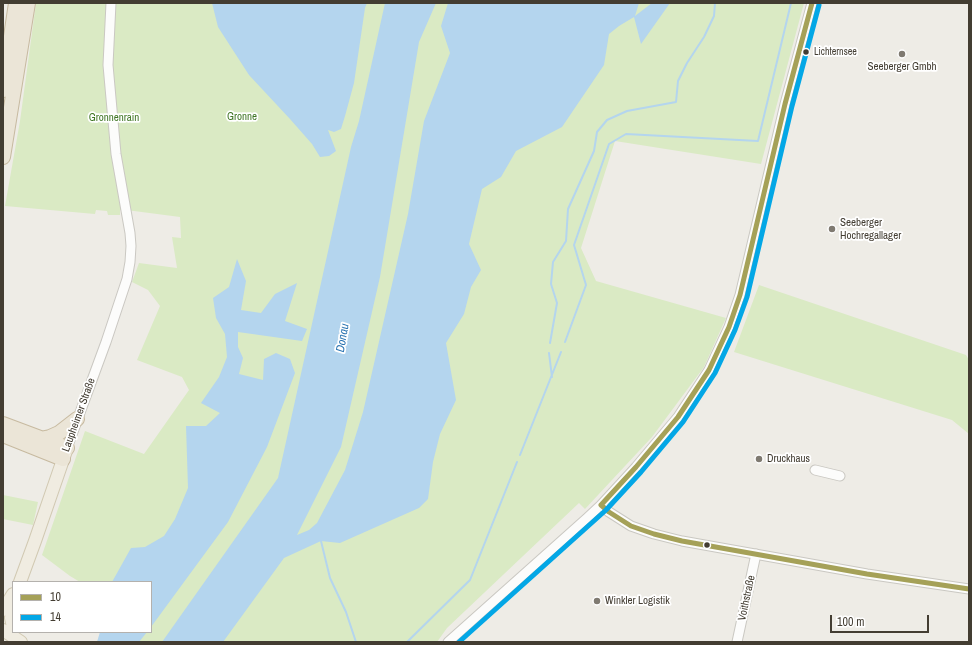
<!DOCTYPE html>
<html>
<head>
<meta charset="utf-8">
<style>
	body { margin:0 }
	#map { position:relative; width:972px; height:645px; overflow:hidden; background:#eeece6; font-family:"Archivo Narrow",sans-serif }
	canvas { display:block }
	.frame { position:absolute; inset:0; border:4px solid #433d32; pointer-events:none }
	.legend { position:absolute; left:12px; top:581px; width:140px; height:52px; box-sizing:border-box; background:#fff; border:1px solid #b4b1ad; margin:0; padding:5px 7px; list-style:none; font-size:12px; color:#433d32 }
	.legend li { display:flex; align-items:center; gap:8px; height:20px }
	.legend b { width:20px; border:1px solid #b4b1ad }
	.scale { position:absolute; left:830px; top:615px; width:99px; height:18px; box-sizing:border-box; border:2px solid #433d32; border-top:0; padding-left:5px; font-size:12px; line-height:14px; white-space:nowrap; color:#433d32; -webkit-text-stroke:3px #fff; paint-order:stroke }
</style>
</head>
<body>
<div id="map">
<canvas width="972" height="645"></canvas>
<div class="frame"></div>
<ul class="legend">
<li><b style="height:5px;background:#a5a158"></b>10</li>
<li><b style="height:5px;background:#03a7e6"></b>14</li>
</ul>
<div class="scale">100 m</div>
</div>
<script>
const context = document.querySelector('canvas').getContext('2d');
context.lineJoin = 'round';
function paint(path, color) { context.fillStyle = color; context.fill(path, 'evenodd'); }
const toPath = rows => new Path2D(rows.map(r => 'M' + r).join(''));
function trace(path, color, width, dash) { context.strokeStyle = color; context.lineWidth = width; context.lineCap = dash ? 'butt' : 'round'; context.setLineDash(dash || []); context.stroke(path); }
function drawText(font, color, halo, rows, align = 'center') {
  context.font = font + ' "Archivo Narrow",sans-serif'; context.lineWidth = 3.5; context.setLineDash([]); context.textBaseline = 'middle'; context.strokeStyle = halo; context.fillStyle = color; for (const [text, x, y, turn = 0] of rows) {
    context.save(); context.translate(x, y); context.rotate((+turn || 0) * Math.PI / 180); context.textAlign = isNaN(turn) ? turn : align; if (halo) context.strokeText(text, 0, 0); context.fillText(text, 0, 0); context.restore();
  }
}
const green = toPath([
	[36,3,804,3,761,164,615,141,581,248,596,281,726,318,704,367,652,437,585,509,579,503,447,628,437,642,97,642,101,632,151,632,151,582,80,582,70,576,42,555,85,431,144,454,189,390,182,377,137,360,160,306,148,290,132,282,139,263,177,268,172,237,181,238,180,217,134,211,120,210,120,215,108,215,107,211,96,210,95,214,5,206,20,121],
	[759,285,966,355,969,360,969,434,952,420,734,352],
	[3,495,38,502,33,525,3,519]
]);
const water = toPath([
	[212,3,367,3,365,8,354,83,345,116,341,129,334,132,328,130,336,151,329,156,320,157,312,144,290,119,249,75,218,27],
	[385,3,436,3,419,42,380,277,341,447,297,535,309,530,317,523,345,470,363,412,408,214,424,121,450,53,441,26,448,3,639,3,635,16,652,3,670,3,641,44,634,17,619,26,609,34,604,65,562,127,516,151,501,177,482,189,469,244,481,270,471,287,464,314,446,343,456,400,440,434,433,462,428,499,419,508,340,543,321,541,284,558,223,642,162,642,278,478,351,147,359,121],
	[237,259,246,281,241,310,261,313,275,294,297,283,285,321,307,329,302,341,238,332,238,347,243,358,239,374,263,380,264,359,276,353,290,359,295,373,267,447,228,522,151,627,151,582,112,582,131,548,145,547,164,536,175,519,188,488,186,426,206,426,220,413,201,403,219,377,227,357,225,334,216,318,213,298,229,287],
	[100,632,147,632,139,642,97,642]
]);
const stream = toPath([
	[565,342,586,285,574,245,609,144,626,134,758,141,791,3],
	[550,343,557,303,551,284,553,262,566,241,568,209,594,151,597,132,607,120,627,111,676,102,678,81,687,63,704,37,714,16,715,3],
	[549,353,552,377],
	[520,455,561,352],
	[321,541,330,578,346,612,356,642],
	[407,642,470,580,517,462]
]);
const minor = toPath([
	[67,448,106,342,127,279,130,262,131,246,130,233,116,154,108,65,111,3],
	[815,470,840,476],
	[601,505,609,512,631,526,654,534,682,541,867,574,969,589],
	[448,642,587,518,601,505,636,467,678,417,709,370,729,327,740,295,785,104,812,3],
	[737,642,756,554]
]);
const major = toPath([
	[20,582,35,541,66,451],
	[13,605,11,618,13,627],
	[3,610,13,594],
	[3,630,21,642]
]);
const highway = toPath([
	[3,90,16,3],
	[3,157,28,3],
	[3,424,67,448],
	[3,435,63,459],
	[40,439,50,437,59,433,77,419]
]);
const bus1 = toPath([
	[601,505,636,467,678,417,709,370,729,327,740,295,785,104,812,3],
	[601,505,609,512,631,526,654,534,682,541,867,574,969,589]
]);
const bus2 = toPath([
	[459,642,606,510,641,472,683,422,715,373,735,330,747,297,792,106,819,5]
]);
const markers = [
	[806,52,3.5,"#433d32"],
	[902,54,4,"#7f7a71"],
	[832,229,4,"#7f7a71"],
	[759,459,4,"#7f7a71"],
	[707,545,3.5,"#433d32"],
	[597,601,4,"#7f7a71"]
];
const busNames = [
	["Lichternsee",814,52]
];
const poiNames = [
	["Seeberger Gmbh",902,67,"center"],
	["Seeberger",840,223],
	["Hochregallager",840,236],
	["Druckhaus",767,459],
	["Winkler Logistik",605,601]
];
const parkNames = [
	["Gronne",242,117],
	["Gronnenrain",114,118]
];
const streetNames = [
	["Laupheimer Straße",79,415,-70],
	["Voithstraße",747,598,-78]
];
const waterNames = [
	["Donau",343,338,-80]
];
paint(green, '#daeac4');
paint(water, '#b4d5ee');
trace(stream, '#b4d5ee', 2);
trace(minor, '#cac8c2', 11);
trace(major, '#d1c9b2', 14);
trace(highway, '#c7baa0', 16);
trace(minor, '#fcfcfb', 9);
trace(major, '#f0ece1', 12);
trace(highway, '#ebe5d7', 14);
trace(bus1, '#a5a158', 5);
trace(bus2, '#03a7e6', 5);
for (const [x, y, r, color] of markers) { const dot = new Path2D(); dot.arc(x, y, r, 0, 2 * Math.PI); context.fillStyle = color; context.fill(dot); trace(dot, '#fff', 1.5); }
drawText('10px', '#433d32', '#fff', busNames, 'left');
drawText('11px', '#433d32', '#fff', poiNames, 'left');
drawText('11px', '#407625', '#fff', parkNames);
drawText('11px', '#433d32', '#fff', streetNames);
drawText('italic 12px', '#2973b1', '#fff', waterNames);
</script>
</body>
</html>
